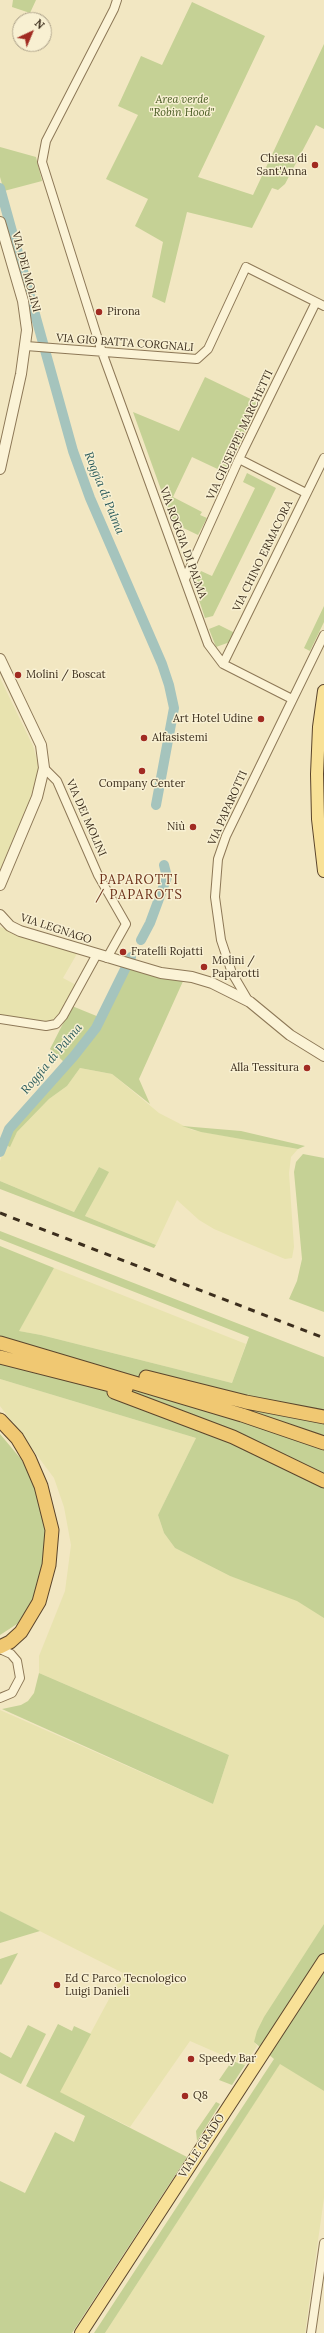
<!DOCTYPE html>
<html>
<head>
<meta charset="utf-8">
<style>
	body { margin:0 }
	#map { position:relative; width:324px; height:2333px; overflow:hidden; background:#f2e7c2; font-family:Lora,serif }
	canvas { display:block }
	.north { position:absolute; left:12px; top:12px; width:40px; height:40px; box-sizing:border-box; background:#f8f0d2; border:1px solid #ada28a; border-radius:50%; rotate:44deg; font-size:11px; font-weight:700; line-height:16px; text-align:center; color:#3c2e1d }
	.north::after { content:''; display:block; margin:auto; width:14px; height:18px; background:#a12b22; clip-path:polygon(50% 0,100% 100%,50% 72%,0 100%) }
</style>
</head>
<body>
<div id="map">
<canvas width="324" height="2333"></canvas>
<div class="north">N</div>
</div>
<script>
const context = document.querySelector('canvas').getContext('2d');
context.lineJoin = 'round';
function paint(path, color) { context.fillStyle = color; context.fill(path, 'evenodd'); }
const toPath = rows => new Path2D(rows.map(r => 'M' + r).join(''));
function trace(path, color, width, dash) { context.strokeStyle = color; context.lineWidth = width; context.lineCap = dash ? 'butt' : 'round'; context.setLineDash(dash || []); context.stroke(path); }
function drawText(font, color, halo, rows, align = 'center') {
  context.font = font + ' Lora,serif'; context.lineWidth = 3; context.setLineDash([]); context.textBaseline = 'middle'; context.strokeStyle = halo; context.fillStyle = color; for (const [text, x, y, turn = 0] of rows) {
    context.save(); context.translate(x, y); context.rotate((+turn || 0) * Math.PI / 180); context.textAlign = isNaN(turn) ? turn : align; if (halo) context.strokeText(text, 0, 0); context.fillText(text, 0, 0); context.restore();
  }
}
const farmland = toPath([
	[0,678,33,746,39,767,29,802,0,870],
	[0,927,78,952,63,978,78,986,59,1017,54,1020,47,1021,0,1015],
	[80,1068,112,1074,159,1113,192,1130,298,1149,291,1157,289,1173,294,1247,292,1258,285,1259,214,1229,199,1220,177,1200,156,1245,85,1216,108,1172,99,1167,74,1212,0,1181,0,1161,6,1145,10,1146,17,1132,49,1099,67,1086],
	[54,1268,246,1344,232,1383,41,1335,18,1331],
	[0,1379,196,1438,158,1515,164,1533,175,1548,230,1576,295,1597,324,1615,324,1924,254,2042,257,2046,245,2065,190,2041,130,2127,59,2092,123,1973,0,1911,0,1710,213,1804,229,1755,39,1673,39,1656,65,1591,71,1545,64,1507,54,1478,0,1406],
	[280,2063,324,2091,324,2198,305,2333,105,2333]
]);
const green = toPath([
	[13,0,36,0,30,13,12,7],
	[192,2,265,36,198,177,253,195,324,44,324,129,316,125,285,184,278,190,272,188,252,228,187,212,165,303,152,297,163,242,135,226,148,199,106,179,138,115,118,106,141,56,162,65],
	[0,147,36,157,42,181,4,191,0,177],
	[205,377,259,403,226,473,192,457,173,497,202,512,200,515,207,518,198,535,173,523,133,412,179,431],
	[247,473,276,488,213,616,205,618,194,585,201,571,212,576,255,488,243,482],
	[324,606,324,622,310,651,304,648],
	[219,625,235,633,230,642,216,647,209,629],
	[128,967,184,979,139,1079,150,1104,112,1074,80,1068,67,1086,49,1099,17,1132,10,1147,6,1145,12,1130,87,1044],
	[72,1006,99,1017,77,1048,64,1062,50,1049],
	[182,1126,241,1131,305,1146,298,1149,201,1132],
	[303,1154,324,1158,324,1312,289,1299,297,1281,302,1259,294,1172,296,1162],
	[99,1167,109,1172,85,1216,156,1245,154,1248,0,1189,0,1181,74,1212],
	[0,1231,324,1357,324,1618,297,1601,230,1576,175,1548,164,1533,158,1515,196,1438,0,1379,0,1246,54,1268,19,1331,41,1335,232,1383,249,1337,0,1239],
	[0,1434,21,1459,32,1479,41,1503,45,1526,46,1548,33,1601,17,1624,0,1635],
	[39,1673,229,1755,213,1804,2,1709,21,1705,28,1701,34,1693],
	[0,1911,40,1931,0,1943],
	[324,1924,324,2091,280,2064,105,2333,94,2333,274,2059,254,2042,257,2031,264,2017],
	[18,1953,1,1985,0,1984,0,1959],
	[58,2024,72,2031,74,2026,91,2034,60,2092,187,2157,72,2333,0,2333,0,2181,25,2193,55,2132,74,2142,85,2116,26,2086],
	[28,2025,46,2034,21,2084,0,2073,0,2052,11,2058],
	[232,2061,245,2065,232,2085,219,2080],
	[216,2102,220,2104,197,2141,196,2131]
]);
const canal = toPath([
	[0,188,73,451,90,498,162,664,169,685,174,708,156,805],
	[141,940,150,923,167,877,164,865],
	[0,1152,9,1129,74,1056,96,1028,131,957]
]);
const minor = toPath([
	[117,0,114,9,46,141,42,162,102,352,208,644,223,664,292,699],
	[26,346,197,359,208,349,246,267,324,306],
	[239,459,306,493],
	[185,579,239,459,316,302],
	[223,664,324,458],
	[44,768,57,781,98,875,126,924,107,958],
	[249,1002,232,973,221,940,215,897,218,859,226,836,324,635],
	[0,1019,46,1026,56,1024,63,1016,97,954],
	[0,1649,11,1654,17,1661,20,1678,12,1693,0,1698],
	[311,2333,324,2243]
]);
const tertiary = toPath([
	[0,222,23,301,27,330,21,374,0,469],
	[0,659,41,745,44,768,37,797,0,885],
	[0,915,10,926,20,931,161,973,192,977,212,983,250,1002,290,1035,324,1056]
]);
const primary = toPath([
	[324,691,319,727,317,774,318,819,324,871],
	[81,2333,324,1960]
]);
const trunk = toPath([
	[0,1343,242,1415,324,1443],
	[0,1357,126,1389],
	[146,1377,246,1402,324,1417],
	[114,1392,233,1437,324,1481],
	[0,1420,17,1438,29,1458,41,1486,52,1530,49,1565,39,1602,21,1632,10,1642,0,1647]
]);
const rail = toPath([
	[0,1213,324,1338]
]);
const markers = [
	[315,165,4,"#a12b22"],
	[99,312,4,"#a12b22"],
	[18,675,4,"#a12b22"],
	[261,719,4,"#a12b22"],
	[144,738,4,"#a12b22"],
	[142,771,4,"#a12b22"],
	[193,827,4,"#a12b22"],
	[123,952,4,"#a12b22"],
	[204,967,4,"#a12b22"],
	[307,1068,4,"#a12b22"],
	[57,1985,4,"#a12b22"],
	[191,2059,4,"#a12b22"],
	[185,2096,4,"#a12b22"]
];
const parkNames = [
	["Area verde",182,100],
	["\"Robin Hood\"",182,113]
];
const poiNames = [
	["Chiesa di",307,159,"right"],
	["Sant'Anna",307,172,"right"],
	["Pirona",107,312],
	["Molini / Boscat",26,675],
	["Art Hotel Udine",253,719,"right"],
	["Alfasistemi",152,738],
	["Company Center",142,784,"center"],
	["Niù",185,827,"right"],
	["Fratelli Rojatti",131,952],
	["Molini /",212,961],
	["Paparotti",212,974],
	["Alla Tessitura",299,1068,"right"],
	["Ed C Parco Tecnologico",65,1979],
	["Luigi Danieli",65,1992],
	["Speedy Bar",199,2059],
	["Q8",193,2096]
];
const streetNames = [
	["VIA DEI MOLINI",26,272,75],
	["VIA GIO BATTA CORGNALI",125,343,4],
	["VIA GIUSEPPE MARCHETTI",240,435,-65],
	["VIA ROGGIA DI PALMA",183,543,70],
	["VIA CHINO ERMACORA",263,556,-64],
	["VIA PAPAROTTI",228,808,-66],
	["VIA DEI MOLINI",86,818,66],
	["VIA LEGNAGO",56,929,18],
	["VIALE GRADO",202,2146,-57]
];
const waterNames = [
	["Roggia di Palma",104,493,68],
	["Roggia di Palma",52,1059,-50]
];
const quarterNames = [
	["PAPAROTTI",139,880],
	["/ PAPAROTS",139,895]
];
paint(farmland, '#e8e3af');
paint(green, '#c5d195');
trace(canal, '#a5c4bd', 10);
trace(minor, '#8d7857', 10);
trace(tertiary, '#8d7857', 12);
trace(primary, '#5b452c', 14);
trace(trunk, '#5b452c', 15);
trace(minor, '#fbf3d6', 8);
trace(tertiary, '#fbf3d6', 10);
trace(primary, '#f8e197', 12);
trace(trunk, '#f0c872', 13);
trace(rail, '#3c2e1d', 3, [7, 7]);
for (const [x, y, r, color] of markers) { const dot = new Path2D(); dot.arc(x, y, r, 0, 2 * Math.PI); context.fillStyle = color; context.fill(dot); trace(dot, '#f8f0d2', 1.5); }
drawText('italic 11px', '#475a22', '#f8f0d2', parkNames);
drawText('11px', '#3c2e1d', '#f8f0d2', poiNames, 'left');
drawText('11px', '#3c2e1d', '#f8f0d2', streetNames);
drawText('italic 12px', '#2b5c5d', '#f8f0d2', waterNames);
context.letterSpacing = '1px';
drawText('13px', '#6c3019', '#f8f0d2', quarterNames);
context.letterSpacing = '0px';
</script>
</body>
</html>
